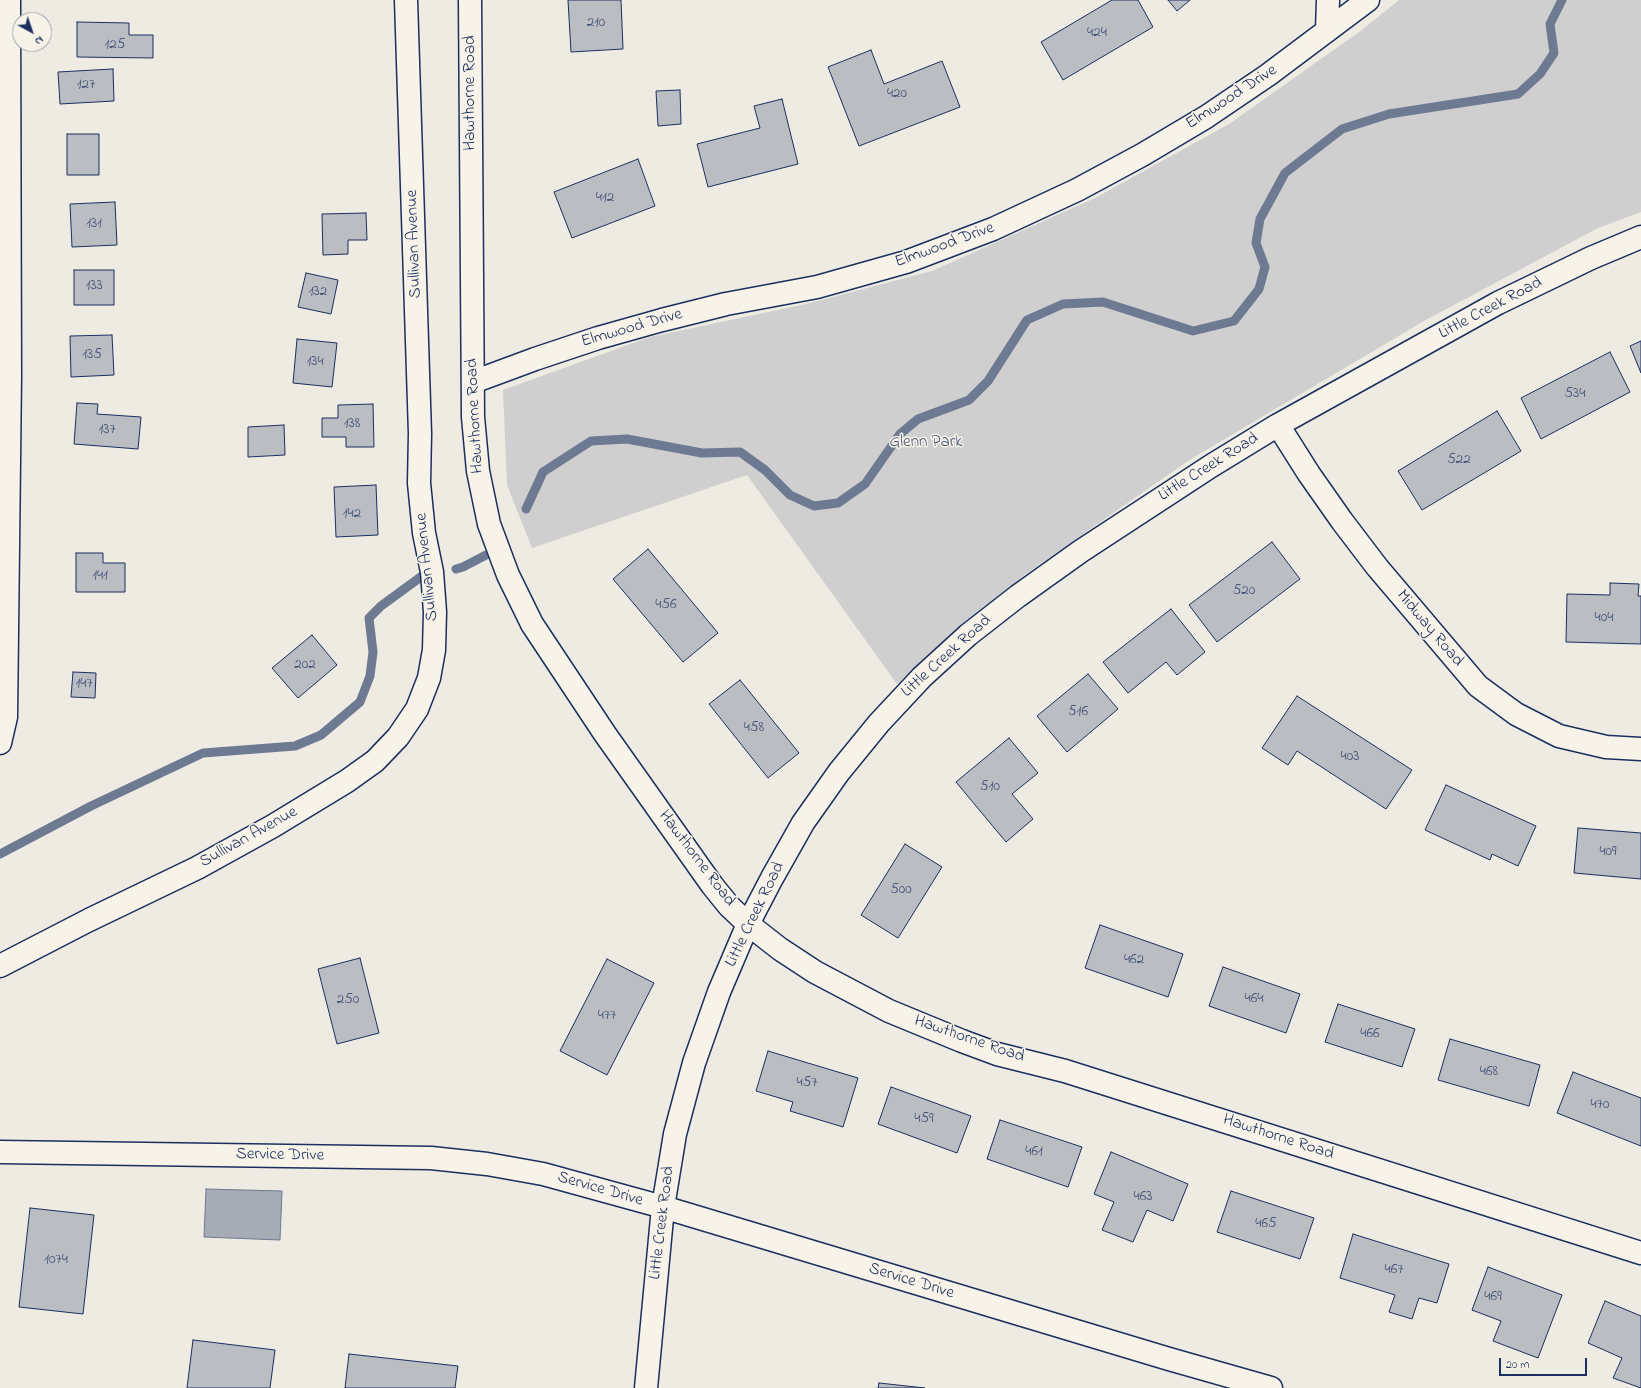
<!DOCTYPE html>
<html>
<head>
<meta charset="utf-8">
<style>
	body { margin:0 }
	#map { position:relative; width:1641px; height:1388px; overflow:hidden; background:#eeebe2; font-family:"Indie Flower",sans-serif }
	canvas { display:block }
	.north { position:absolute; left:12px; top:12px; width:40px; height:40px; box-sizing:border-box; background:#f7f3e8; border:1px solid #9fa5b1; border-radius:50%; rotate:140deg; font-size:11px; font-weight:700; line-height:16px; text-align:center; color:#1b2f5e }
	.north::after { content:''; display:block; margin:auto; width:14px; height:18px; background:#1b2f5e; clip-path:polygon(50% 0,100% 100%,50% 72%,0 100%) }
	.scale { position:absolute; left:1499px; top:1358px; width:88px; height:18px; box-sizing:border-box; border:2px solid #1b2f5e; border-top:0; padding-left:5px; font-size:12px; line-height:14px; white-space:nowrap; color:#1b2f5e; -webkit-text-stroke:3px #f7f3e8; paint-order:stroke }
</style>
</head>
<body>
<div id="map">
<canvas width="1641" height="1388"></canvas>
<div class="north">N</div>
<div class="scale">20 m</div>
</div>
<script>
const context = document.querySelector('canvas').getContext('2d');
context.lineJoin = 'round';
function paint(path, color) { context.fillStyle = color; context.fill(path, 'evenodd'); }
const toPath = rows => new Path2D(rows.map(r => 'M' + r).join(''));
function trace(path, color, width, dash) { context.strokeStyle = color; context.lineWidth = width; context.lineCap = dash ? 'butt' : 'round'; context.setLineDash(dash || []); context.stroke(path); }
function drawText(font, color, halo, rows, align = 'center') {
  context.font = font + ' "Indie Flower",sans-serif'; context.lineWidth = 3; context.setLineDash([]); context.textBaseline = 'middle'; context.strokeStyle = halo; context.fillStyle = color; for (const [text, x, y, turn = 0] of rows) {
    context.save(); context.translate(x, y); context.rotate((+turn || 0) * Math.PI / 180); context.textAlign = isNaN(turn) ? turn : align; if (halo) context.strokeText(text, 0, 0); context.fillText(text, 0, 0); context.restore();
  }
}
const green = toPath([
	[1399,0,1641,0,1641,212,1598,228,1424,321,1191,459,1024,575,897,684,747,475,532,548,507,485,503,390,650,337,806,304,932,271,1095,198,1229,124,1362,30]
]);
const water = toPath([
	[206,1189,282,1191,280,1240,204,1237,206,1189]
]);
const stream = toPath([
	[526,509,543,472,591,441,627,439,702,453,740,452,765,470,790,495,814,506,838,503,865,484,900,434,918,419,969,400,988,381,1027,320,1063,304,1103,302,1193,331,1234,321,1259,289,1265,267,1256,243,1260,219,1285,173,1342,129,1389,114,1518,94,1540,74,1554,53,1550,24,1562,0],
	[456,569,463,567,486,555],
	[0,854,91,806,203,753,295,746,321,735,360,702,370,676,373,652,369,618,381,606,422,576]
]);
const building = toPath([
	[568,0,621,0,623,49,571,52,568,0],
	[1112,0,1138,0,1153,27,1063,80,1041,42,1112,0],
	[1168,0,1190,0,1177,11,1168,0],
	[77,22,129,23,129,35,153,35,153,58,77,57,77,22],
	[871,50,884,84,942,61,960,107,859,146,828,67,871,50],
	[113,69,114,101,60,104,58,72,113,69],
	[680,90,681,124,658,126,656,91,680,90],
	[782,99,798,164,708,187,697,144,760,128,754,106,782,99],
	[67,134,99,134,99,175,67,175,67,134],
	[638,159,655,206,572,238,554,192,638,159],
	[115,202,117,245,72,247,70,204,115,202],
	[366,213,367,240,348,240,348,254,323,255,322,214,366,213],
	[74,270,114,270,114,305,74,305,74,270],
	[306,273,338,280,331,314,298,307,306,273],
	[112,335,114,375,71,377,70,336,112,335],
	[297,339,337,343,332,387,293,383,297,339],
	[1641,341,1641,373,1630,346,1641,341],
	[1610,352,1630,392,1541,439,1521,398,1610,352],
	[77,403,98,404,97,414,141,417,138,449,74,444,77,403],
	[373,404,374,447,346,447,346,437,322,437,322,418,338,418,338,405,373,404],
	[1497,411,1521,451,1422,510,1398,471,1497,411],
	[284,425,285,455,248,457,248,427,284,425],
	[376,485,378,535,336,537,334,487,376,485],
	[1272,542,1300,579,1217,642,1189,605,1272,542],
	[648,549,718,633,683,662,613,579,648,549],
	[76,553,103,553,103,563,125,563,125,592,76,592,76,553],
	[1610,583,1639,584,1638,596,1641,596,1641,644,1566,642,1567,594,1610,595,1610,583],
	[1171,609,1205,652,1177,675,1166,662,1128,693,1103,662,1171,609],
	[312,635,337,665,298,698,272,668,312,635],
	[73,672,96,673,95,698,71,697,73,672],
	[1088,674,1118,709,1067,752,1037,716,1088,674],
	[740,680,799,753,768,778,709,704,740,680],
	[1297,696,1412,770,1386,809,1297,751,1288,765,1262,748,1297,696],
	[1009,738,1038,773,1012,794,1033,819,1006,842,956,782,1009,738],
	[1446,785,1536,826,1518,866,1492,854,1490,860,1425,830,1446,785],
	[1578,828,1641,833,1641,879,1574,873,1578,828],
	[905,844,942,867,898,938,861,915,905,844],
	[1100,925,1183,954,1168,997,1085,968,1100,925],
	[360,958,379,1033,337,1044,318,969,360,958],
	[607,959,654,983,607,1075,560,1051,607,959],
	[1223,967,1300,994,1286,1033,1209,1006,1223,967],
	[1338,1004,1415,1029,1402,1067,1325,1042,1338,1004],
	[1450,1039,1540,1065,1529,1106,1438,1080,1450,1039],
	[768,1051,858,1078,843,1127,790,1111,793,1102,756,1091,768,1051],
	[1573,1072,1641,1098,1641,1146,1557,1113,1573,1072],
	[891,1087,971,1116,957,1153,878,1124,891,1087],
	[1000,1120,1082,1147,1068,1187,987,1159,1000,1120],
	[1111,1152,1188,1184,1173,1221,1147,1210,1133,1242,1102,1230,1114,1202,1094,1194,1111,1152],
	[1231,1191,1314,1218,1300,1259,1217,1232,1231,1191],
	[30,1208,94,1215,83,1314,19,1307,30,1208],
	[1353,1234,1449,1264,1437,1303,1419,1298,1412,1319,1389,1312,1395,1295,1340,1278,1353,1234],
	[1488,1267,1562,1295,1538,1358,1493,1341,1501,1321,1472,1310,1488,1267],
	[1605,1301,1641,1316,1641,1388,1613,1378,1622,1358,1588,1343,1605,1301],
	[193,1340,275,1350,270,1388,187,1388,193,1340],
	[349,1354,458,1366,455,1388,345,1388,349,1354],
	[879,1383,925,1388,878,1388,879,1383]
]);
const minor = toPath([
	[470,0,473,417,478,471,489,524,508,575,532,624,605,734,712,885,729,906,748,924,780,949,815,972,889,1011,962,1041,997,1054,1065,1071,1641,1253],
	[1327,31,1328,0],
	[473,382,535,359,598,338,662,320,726,304,817,287,906,262,993,229,1077,190,1142,155,1206,117,1268,75,1368,0],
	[1278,425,1309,474,1342,521,1377,567,1478,686,1516,714,1559,736,1606,747,1641,749],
	[0,743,6,717,10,375,9,0],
	[0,966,89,920,197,868,273,826,347,781,375,761,398,737,417,709,429,678,434,650,435,612,432,572,424,533,419,483,420,434,406,0],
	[0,1152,431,1158,487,1164,543,1174,663,1207,1169,1359,1271,1388],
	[646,1388,663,1207,675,1134,694,1063,719,992,748,924,772,878,803,823,839,772,879,723,922,677,968,635,1018,596,1081,551,1211,466,1278,425,1498,303,1591,258,1641,237]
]);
const numberNames = [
	["210",596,24],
	["424",1097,34],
	["125",115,46],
	["127",86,86],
	["420",897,95],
	["412",605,199],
	["131",94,225],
	["133",94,287],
	["132",318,293],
	["135",92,356],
	["134",315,363],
	["534",1575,395],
	["138",352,425],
	["137",107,431],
	["522",1459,461],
	["142",352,515],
	["141",100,577],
	["520",1244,592],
	["456",666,606],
	["404",1604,619],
	["202",305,666],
	["147",84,685],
	["516",1078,713],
	["458",754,729],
	["403",1350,758],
	["510",990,788],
	["409",1608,853],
	["500",901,891],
	["462",1134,961],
	["464",1254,1000],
	["250",348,1001],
	["477",607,1017],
	["466",1370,1035],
	["468",1489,1073],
	["457",807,1084],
	["470",1600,1106],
	["459",924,1120],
	["461",1034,1153],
	["463",1143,1198],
	["465",1266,1225],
	["1074",56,1261],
	["467",1394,1271],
	["469",1493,1298]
];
const streetNames = [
	["Hawthorne Road",471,93,-90],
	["Elmwood Drive",1232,98,-33],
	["Sullivan Avenue",415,244,-92],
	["Elmwood Drive",945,246,-20],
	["Little Creek Road",1491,309,-28],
	["Elmwood Drive",632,329,-16],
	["Hawthorne Road",476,416,-93],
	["Little Creek Road",1209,468,-32],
	["Sullivan Avenue",428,567,-96],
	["Midway Road",1429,629,50],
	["Little Creek Road",947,657,-42],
	["Sullivan Avenue",249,838,-29],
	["Hawthorne Road",696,859,53],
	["Little Creek Road",756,915,-64],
	["Hawthorne Road",969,1040,19],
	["Hawthorne Road",1278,1138,18],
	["Service Drive",280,1156,1],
	["Service Drive",600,1190,16],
	["Little Creek Road",663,1223,-83],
	["Service Drive",911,1282,17]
];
const parkNames = [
	["Glenn Park",926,443]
];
paint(green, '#cfcfcf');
paint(water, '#a6abb5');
trace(water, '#6e7992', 1);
trace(stream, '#6e7992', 9);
paint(building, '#babdc2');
trace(building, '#1b2f5e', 1);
trace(minor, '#1b2f5e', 25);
trace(minor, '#f7f3e8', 22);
drawText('15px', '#435277', null, numberNames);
drawText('17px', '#1b2f5e', '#f7f3e8', streetNames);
drawText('17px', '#3f4f75', '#f7f3e8', parkNames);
</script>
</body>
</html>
